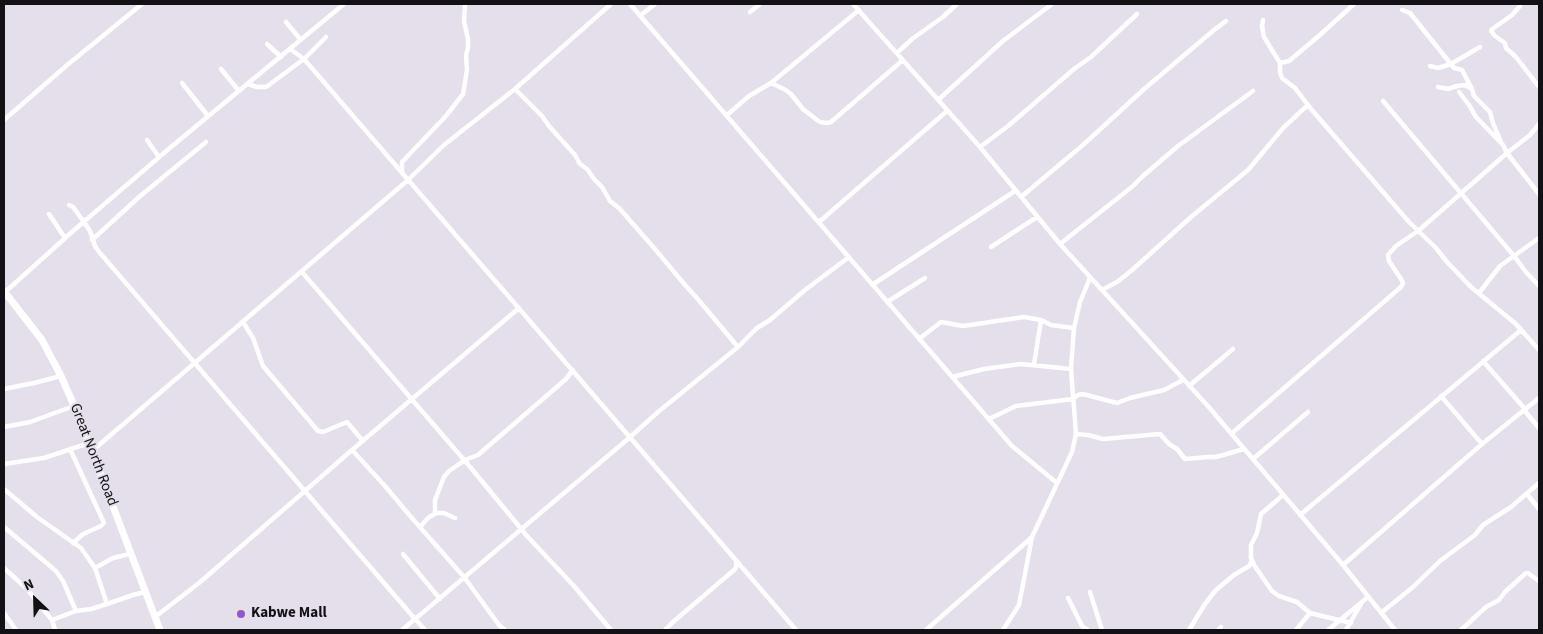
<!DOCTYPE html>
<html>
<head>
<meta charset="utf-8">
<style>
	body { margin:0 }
	#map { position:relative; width:1543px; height:634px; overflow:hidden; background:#e4dfea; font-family:"Source Sans 3",sans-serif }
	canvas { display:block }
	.frame { position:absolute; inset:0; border:5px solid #131115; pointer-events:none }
	.north { position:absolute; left:10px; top:574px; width:50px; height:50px; -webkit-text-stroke:4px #e4dfea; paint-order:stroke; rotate:336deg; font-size:14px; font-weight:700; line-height:20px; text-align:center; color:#131115 }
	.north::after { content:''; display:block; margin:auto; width:18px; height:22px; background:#131115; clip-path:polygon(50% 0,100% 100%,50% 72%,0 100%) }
</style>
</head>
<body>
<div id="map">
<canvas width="1543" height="634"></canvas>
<div class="frame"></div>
<div class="north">N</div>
</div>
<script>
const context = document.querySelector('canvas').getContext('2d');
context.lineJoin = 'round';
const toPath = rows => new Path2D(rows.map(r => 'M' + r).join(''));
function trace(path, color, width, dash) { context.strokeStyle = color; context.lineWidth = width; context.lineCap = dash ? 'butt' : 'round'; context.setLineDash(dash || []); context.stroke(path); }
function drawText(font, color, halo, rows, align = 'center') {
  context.font = font + ' "Source Sans 3",sans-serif'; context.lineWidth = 4; context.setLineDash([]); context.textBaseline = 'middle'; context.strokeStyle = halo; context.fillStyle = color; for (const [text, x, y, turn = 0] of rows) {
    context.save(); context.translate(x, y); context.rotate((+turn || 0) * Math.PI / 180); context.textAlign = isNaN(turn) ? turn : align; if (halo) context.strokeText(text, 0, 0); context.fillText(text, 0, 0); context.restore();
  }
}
const minor = toPath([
	[630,4,1012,446,1057,483],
	[853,4,980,147,1060,244,1207,405,1343,565,1395,630],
	[1520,6,1512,15,1491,30,1492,32,1495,36,1505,43,1506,48,1516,57,1539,87],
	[1402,10,1410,13,1454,68,1462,70,1472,89],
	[750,12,760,4],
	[641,15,655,4],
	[1263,20,1262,26,1264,37,1280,63,1280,73,1282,78,1295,88,1311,109,1409,222,1436,248,1447,262,1471,287,1516,324,1539,350],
	[286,22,301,40],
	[267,44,281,57],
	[290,49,304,59,796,630],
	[897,53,912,39,943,17,957,4],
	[1280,63,1289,61,1321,34,1354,4],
	[1430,66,1438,68,1451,64,1480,47],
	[221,69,239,91],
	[182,83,208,116],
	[771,83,784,89,791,94,803,109,817,120,820,122,827,123,831,122,903,60],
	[248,84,257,87,266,87,304,59,326,37],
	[1438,87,1448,89,1457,86,1465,85,1472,89,1474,96,1490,112,1493,123,1501,142],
	[515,89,542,116,549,126,575,155,580,164,587,169,594,179,602,187,610,201,619,208,655,249,685,285,696,297,738,347],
	[938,100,1003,41,1052,4],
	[1383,101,1514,256,1526,272,1539,286],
	[727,115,749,96,771,83,859,10],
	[4,120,66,66,142,4],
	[1539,124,1530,135,1507,153,1539,194],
	[147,140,159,157],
	[980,147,1008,126,1074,69,1091,57,1137,14],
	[402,173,402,162,446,116,463,94,467,70,466,55,468,48,468,39,464,21,465,4],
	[1021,197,1083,145,1143,90,1214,30,1226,21],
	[69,205,73,207,84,222,90,231,95,246,100,253,415,619,402,630],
	[49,214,65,238],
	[819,222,947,111],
	[92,240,139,197,206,142],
	[1060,244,1133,186,1143,176,1178,146,1253,91],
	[991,247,1037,217],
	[302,272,471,468,527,536,574,586,611,630],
	[872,285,1015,191],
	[1102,290,1117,282,1131,271,1191,217,1248,170,1284,127,1308,105],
	[4,293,73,231,171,147,344,4],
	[1479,293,1500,266,1539,238],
	[887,302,925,278],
	[243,322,253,338,263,366,318,431,323,432,347,422,363,441],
	[919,339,941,322,963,326,1024,317,1041,320,1051,325,1074,328],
	[1483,361,1525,409],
	[1034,364,1041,320],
	[952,377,984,369,1021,364,1071,369],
	[1189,386,1233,349],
	[4,389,34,383,61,376],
	[1441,396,1482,444],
	[1524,410,1539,428],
	[989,419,1016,406,1073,399,1078,395,1083,394,1117,403,1130,398,1164,390,1183,380],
	[4,427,30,422,74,406],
	[1076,434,1088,435,1103,439,1160,434,1169,444,1177,449,1185,459,1209,457,1216,457,1244,449],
	[1231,434,1401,287,1403,283,1401,279,1389,261,1388,255,1396,246,1418,231,1507,153,1503,145,1476,117,1469,105,1459,92],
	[70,449,104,523,101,526,83,534,73,543],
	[352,450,519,308],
	[92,451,408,180,444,145,515,89,611,4],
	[1253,459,1308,412],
	[4,464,44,458,89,443],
	[4,489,37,517,81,548,95,568,107,604,91,609,76,611,52,620],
	[1527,494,1539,509],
	[1283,495,1261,514,1257,533,1251,545,1251,558,1254,565,1272,591,1279,596,1297,602,1310,613,1351,623],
	[435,514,435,500,444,477,449,471,465,460,478,455,566,379,573,370],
	[1300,515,1521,330],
	[4,527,56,571,63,581,76,611],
	[420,527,428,518,436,513,444,513,455,518],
	[403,554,440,599],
	[1343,565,1482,444,1539,398],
	[4,568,26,588,52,620,55,630],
	[95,568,113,558,130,554],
	[1090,592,1102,630],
	[1068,598,1082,626,1088,630],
	[107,604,133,595,145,592],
	[4,613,16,630],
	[1381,613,1413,587,1440,561,1475,535,1483,525,1511,507,1539,483],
	[155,617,199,583,352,450,385,486,411,517,464,577,499,625,505,630],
	[425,630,415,619,427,609,629,438,658,412,738,347,757,328,770,320,805,290,849,257],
	[665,630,673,622,734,570,736,568,736,563],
	[926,630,1031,538],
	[1003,630,1019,605,1032,537,1072,452,1076,434,1071,369,1074,328,1080,302,1090,278],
	[1189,630,1205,604,1216,590,1234,575,1249,566,1252,561],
	[1218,630,1221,627],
	[1296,630,1310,613],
	[1328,630,1368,597],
	[1346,630,1361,604],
	[1461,630,1486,607,1499,600,1505,592,1526,573,1528,573,1539,581]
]);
const trunk = toPath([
	[4,291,42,340,61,376,79,417,160,630]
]);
const markers = [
	[241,614,5,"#9754c9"]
];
const streetNames = [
	["Great North Road",93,455,69]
];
const poiNames = [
	["Kabwe Mall",251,614]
];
trace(minor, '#fff', 4.5);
trace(trunk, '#fff', 7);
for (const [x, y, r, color] of markers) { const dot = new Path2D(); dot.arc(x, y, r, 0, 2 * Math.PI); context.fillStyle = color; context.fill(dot); trace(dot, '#e4dfea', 2); }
drawText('15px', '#131115', '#e4dfea', streetNames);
drawText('bold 15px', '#131115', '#e4dfea', poiNames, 'left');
</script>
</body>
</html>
